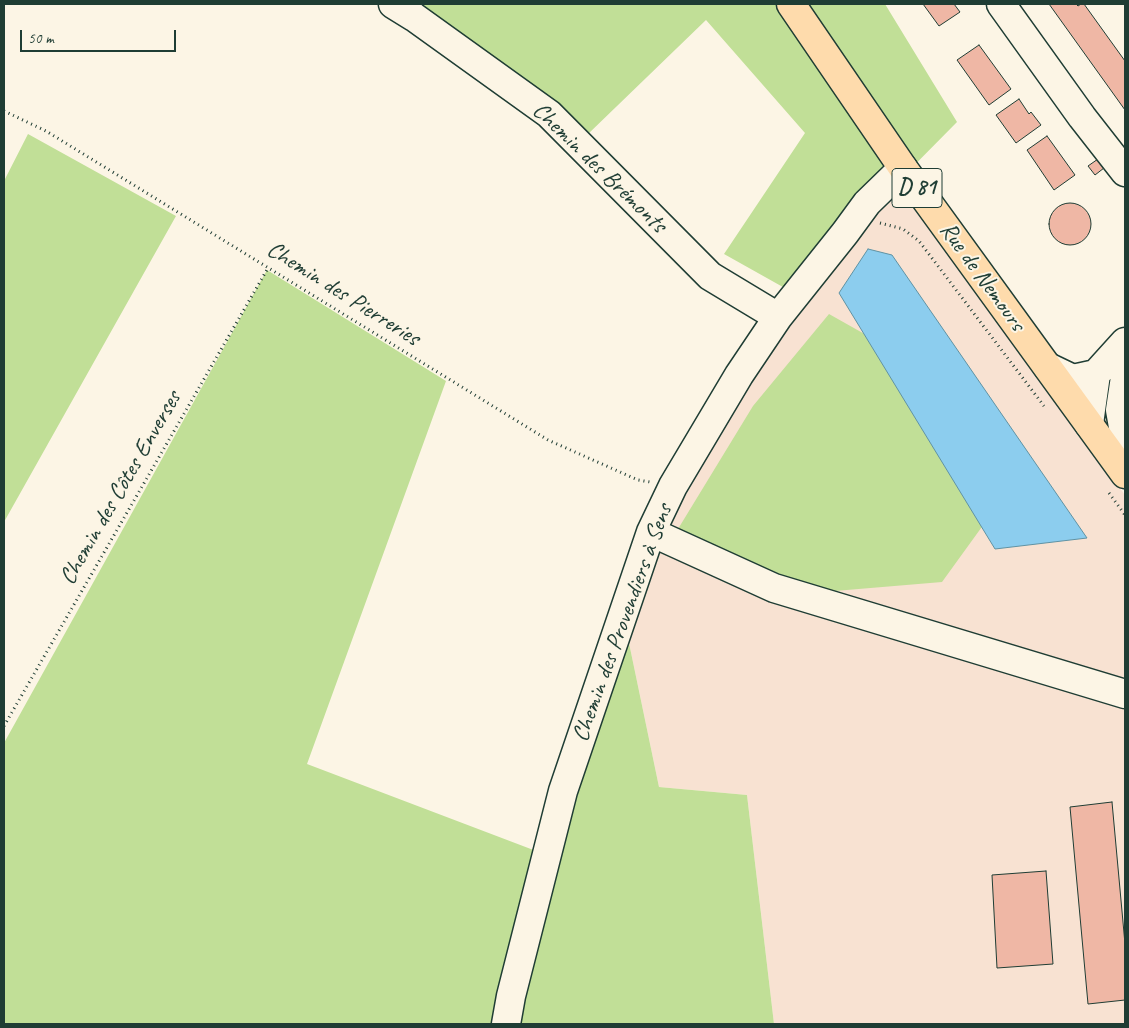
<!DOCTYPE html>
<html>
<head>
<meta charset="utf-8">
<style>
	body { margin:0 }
	#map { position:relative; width:1129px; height:1028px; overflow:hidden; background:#fcf5e5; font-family:Caveat,sans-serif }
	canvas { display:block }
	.frame { position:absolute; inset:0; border:5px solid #1f3d34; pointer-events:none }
	.scale { position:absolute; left:20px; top:30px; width:156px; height:22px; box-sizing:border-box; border:2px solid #1f3d34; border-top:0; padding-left:6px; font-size:15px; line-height:18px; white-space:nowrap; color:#1f3d34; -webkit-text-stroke:4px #fcf5e5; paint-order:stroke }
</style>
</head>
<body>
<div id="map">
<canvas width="1129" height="1028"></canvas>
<div class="frame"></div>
<div class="scale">50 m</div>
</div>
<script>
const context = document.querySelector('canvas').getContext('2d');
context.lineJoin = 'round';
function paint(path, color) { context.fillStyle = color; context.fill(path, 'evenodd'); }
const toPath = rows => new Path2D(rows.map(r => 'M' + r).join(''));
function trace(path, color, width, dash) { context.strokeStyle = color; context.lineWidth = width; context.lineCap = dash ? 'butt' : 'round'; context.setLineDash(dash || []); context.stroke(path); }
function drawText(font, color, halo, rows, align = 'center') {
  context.font = font + ' Caveat,sans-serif'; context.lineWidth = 4; context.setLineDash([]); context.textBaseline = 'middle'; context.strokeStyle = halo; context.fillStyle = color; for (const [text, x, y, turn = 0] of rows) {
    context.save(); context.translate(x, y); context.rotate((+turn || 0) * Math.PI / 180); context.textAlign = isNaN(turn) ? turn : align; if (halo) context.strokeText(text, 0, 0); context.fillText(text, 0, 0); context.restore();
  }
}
const built = toPath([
	[898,182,1040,382,1125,495,1125,1024,774,1024,747,795,659,787,624,619,683,461]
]);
const green = toPath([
	[422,4,885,4,957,122,790,291,724,254,805,133,706,20,587,135],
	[28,134,176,216,4,522,4,181],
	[267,270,446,381,307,764,544,854,624,619,659,787,747,795,774,1024,5,1024,4,1023,4,743],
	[829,314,900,354,997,506,942,582,811,593,678,529,753,406]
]);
const water = toPath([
	[868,249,892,255,1087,538,995,549,839,293,868,249]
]);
const building = toPath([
	[923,4,954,4,960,12,939,26,923,4],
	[1049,4,1076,4,1078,6,1081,4,1084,4,1125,61,1125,110,1049,4],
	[979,45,1011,89,989,105,957,60,979,45],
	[1019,99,1029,114,1031,112,1041,125,1016,143,996,115,1019,99],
	[1047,136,1075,175,1054,190,1027,150,1047,136],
	[1098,159,1104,168,1095,175,1088,166,1098,159],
	'1049 224a21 21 0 1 1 42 0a21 21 0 1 1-42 0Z',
	[1112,802,1125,944,1125,1000,1088,1004,1070,807,1112,802],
	[1046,871,1053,964,997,968,992,875,1046,871]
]);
const path = toPath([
	[4,111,46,131,548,440,638,480,650,482],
	[880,223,903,229,919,241,1044,406],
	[1109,493,1125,515],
	[4,726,268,268]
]);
const minor = toPath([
	[393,4,414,17,549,114,710,276,778,317],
	[1001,4,1082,117,1125,172],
	[1048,367,1073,379,1096,374,1125,342],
	[1125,377,1120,410,1125,438],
	[1089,424,1096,374],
	[651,532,774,588,1125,694],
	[506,1024,511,996,563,791,651,532,673,486,739,375,778,317,845,233,867,203,903,168]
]);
const major = toPath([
	[791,4,903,168,1125,474]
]);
const shields = [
	[917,188,50]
];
const shieldNames = [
	["D 81",917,188]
];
const streetNames = [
	["Chemin des Brémonts",599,168,44],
	["Rue de Nemours",982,277,54],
	["Chemin des Pierreries",343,294,32],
	["Chemin des Côtes Enverses",121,488,-60],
	["Chemin des Provendiers à Sens",623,623,-70]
];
paint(built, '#f8e2d2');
paint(green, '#c1df97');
paint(water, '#8ccdee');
trace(water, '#6093a4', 1);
paint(building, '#efb7a5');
trace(building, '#1f3d34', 1);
trace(minor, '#1f3d34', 31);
trace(major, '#1f3d34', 31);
trace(path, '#1f3d34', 3, [1, 4]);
trace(minor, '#fcf5e5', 28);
trace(major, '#fedbac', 28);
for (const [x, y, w] of shields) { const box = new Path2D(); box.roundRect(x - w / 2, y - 19.5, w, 39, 4); context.fillStyle = '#fcf5e5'; context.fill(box); trace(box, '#1f3d34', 1); }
drawText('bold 22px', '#1f3d34', null, shieldNames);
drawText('24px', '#1f3d34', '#fcf5e5', streetNames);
</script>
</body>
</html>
